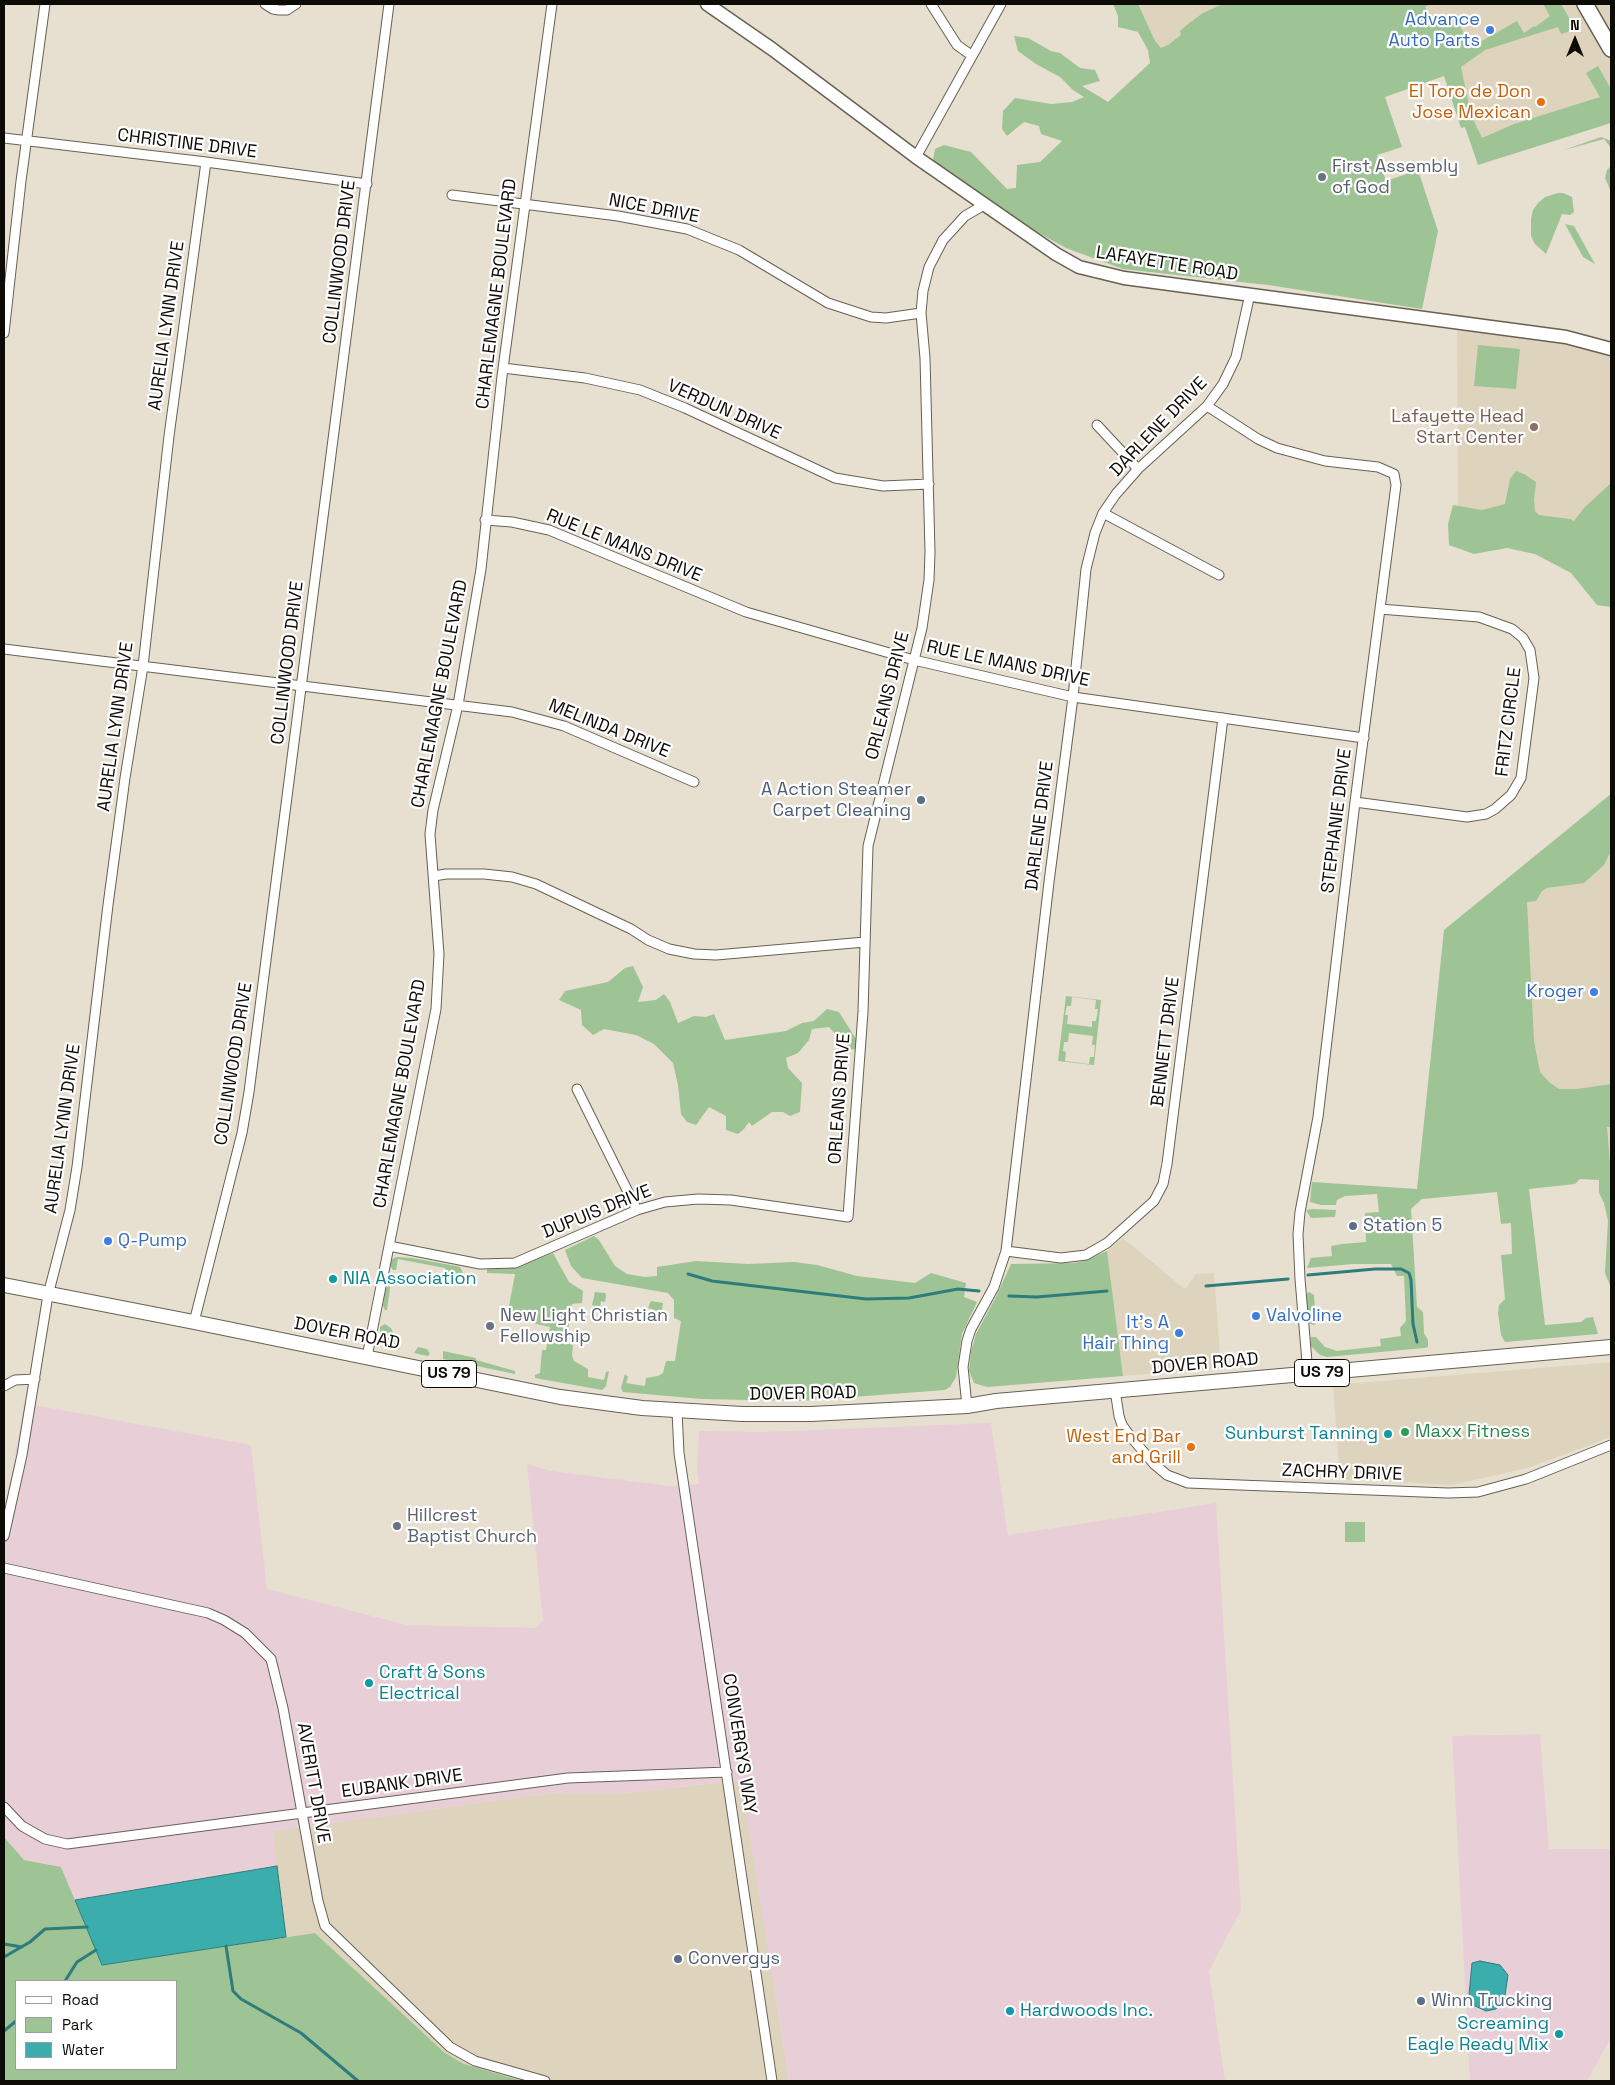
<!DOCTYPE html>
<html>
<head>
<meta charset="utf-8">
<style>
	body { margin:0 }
	#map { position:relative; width:1615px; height:2085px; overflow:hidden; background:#e7e0d0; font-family:"Space Grotesk",sans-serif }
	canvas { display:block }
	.frame { position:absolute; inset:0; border:5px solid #0d0b06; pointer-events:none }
	.legend { position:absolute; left:15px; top:1980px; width:162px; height:90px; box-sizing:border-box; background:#fff; border:1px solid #9e9d9b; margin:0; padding:6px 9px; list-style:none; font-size:15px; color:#0d0b06 }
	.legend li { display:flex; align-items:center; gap:10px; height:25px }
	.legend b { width:25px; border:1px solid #9e9d9b }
	.north { position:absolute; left:1550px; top:15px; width:50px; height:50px; -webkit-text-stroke:4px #fff; paint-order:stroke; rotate:0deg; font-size:14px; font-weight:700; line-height:20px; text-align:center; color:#0d0b06 }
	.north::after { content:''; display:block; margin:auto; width:18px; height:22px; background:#0d0b06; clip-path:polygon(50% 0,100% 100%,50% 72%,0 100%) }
</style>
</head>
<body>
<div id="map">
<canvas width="1615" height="2085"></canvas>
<div class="frame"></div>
<ul class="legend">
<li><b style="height:6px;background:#fff"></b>Road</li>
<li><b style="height:14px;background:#9ec394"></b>Park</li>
<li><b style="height:14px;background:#3cadad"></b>Water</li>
</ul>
<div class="north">N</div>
</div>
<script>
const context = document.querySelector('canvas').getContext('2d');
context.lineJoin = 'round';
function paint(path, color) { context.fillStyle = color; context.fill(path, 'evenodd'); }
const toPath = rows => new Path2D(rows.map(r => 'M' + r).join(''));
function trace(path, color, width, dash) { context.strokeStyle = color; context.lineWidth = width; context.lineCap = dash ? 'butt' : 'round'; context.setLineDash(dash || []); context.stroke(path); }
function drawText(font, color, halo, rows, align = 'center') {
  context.font = font + ' "Space Grotesk",sans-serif'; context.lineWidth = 4.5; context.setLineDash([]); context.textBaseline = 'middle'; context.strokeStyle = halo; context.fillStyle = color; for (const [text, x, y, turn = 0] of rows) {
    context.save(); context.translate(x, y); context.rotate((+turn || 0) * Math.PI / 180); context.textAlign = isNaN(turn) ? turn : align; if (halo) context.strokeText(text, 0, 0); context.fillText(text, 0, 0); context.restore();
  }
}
const built = toPath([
	[1122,4,1230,4,1155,60],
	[1427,4,1611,4,1611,104,1479,147,1422,6],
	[1457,314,1565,330,1611,342,1611,604,1590,573,1458,513],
	[1611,794,1611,1201,1610,1176,1444,930],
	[1123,1238,1185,1289,1196,1274,1214,1273,1221,1368,1123,1376,1107,1251],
	[1611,1362,1611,1437,1531,1467,1452,1485,1340,1479,1333,1385],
	[742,1780,789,2081,522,2081,464,2064,445,2053,315,1933,286,1937,272,1831,552,1793,619,1794]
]);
const industrial = toPath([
	[24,1403,251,1445,267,1589,407,1625,536,1628,543,1620,527,1464,551,1471,670,1486,699,1484,697,1470,699,1431,764,1432,991,1423,1008,1535,1216,1503,1241,1910,1209,1971,1225,2081,789,2081,741,1780,619,1794,552,1793,273,1831,277,1866,75,1900,61,1867,24,1860,4,1837,4,1507,13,1469],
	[1540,1734,1549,1849,1611,1849,1611,2038,1587,2081,1470,2081,1452,1736]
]);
const green = toPath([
	[1113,4,1138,4,1155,41,1161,48,1168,45,1181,35,1180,31,1188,24,1203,13,1223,4,1430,4,1425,7,1432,19,1443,15,1454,18,1473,46,1517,21,1524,33,1534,26,1535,27,1550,16,1543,4,1561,4,1574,26,1568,32,1561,34,1558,27,1485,50,1461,67,1471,115,1482,138,1514,124,1600,97,1586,73,1598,66,1611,89,1611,123,1478,165,1465,127,1461,128,1444,76,1385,97,1402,147,1377,155,1386,181,1418,170,1438,231,1422,309,1268,285,1123,269,1066,248,1028,227,946,173,933,160,935,149,944,145,971,152,1007,189,1016,188,1017,165,1040,162,1062,141,1041,134,1039,126,1024,122,1007,136,1002,129,1003,111,1015,98,1051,104,1072,102,1084,97,1073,90,1060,77,1036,64,1018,51,1014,36,1028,38,1051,51,1060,53,1080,68,1095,70,1100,81,1082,86,1108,102,1150,63,1148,50,1138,32,1118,27,1118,16],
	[1601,137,1611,141,1611,148,1604,139,1564,150],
	[1611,166,1611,192,1605,178,1607,170],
	[1558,193,1563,193,1572,197,1574,212,1570,215,1562,214,1546,254,1535,244,1531,236,1531,219,1533,210,1538,203,1545,197],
	[1565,224,1574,226,1595,264,1583,257],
	[1478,345,1520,349,1516,389,1474,386],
	[1516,471,1524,474,1536,482,1534,499,1535,511,1539,515,1570,519,1574,521,1584,508,1611,483,1611,607,1597,605,1571,573,1535,554,1507,548,1474,554,1449,545,1448,524,1453,505,1482,510,1505,504,1510,479],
	[1611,794,1611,851,1604,865,1584,883,1547,888,1542,891,1536,901,1527,902,1534,1041,1540,1072,1549,1082,1559,1089,1577,1089,1611,1084,1611,1127,1607,1127,1611,1175,1611,1288,1605,1273,1608,1221,1604,1203,1599,1193,1599,1180,1580,1179,1575,1184,1529,1189,1545,1325,1581,1322,1586,1318,1593,1317,1598,1334,1505,1342,1501,1335,1498,1313,1499,1305,1505,1299,1501,1255,1512,1254,1511,1223,1501,1224,1497,1192,1422,1199,1411,1209,1417,1307,1423,1312,1424,1333,1428,1340,1428,1347,1424,1348,1327,1357,1320,1355,1311,1346,1311,1337,1316,1337,1325,1347,1337,1351,1381,1346,1380,1339,1401,1336,1400,1328,1406,1321,1404,1276,1397,1276,1391,1264,1353,1264,1307,1268,1311,1258,1332,1256,1331,1246,1342,1244,1366,1242,1365,1213,1379,1212,1377,1194,1345,1196,1337,1200,1336,1205,1321,1205,1310,1202,1312,1182,1417,1189,1444,930],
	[633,966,643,987,638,1002,656,1000,664,994,670,1002,678,1023,694,1016,706,1017,714,1014,725,1040,786,1031,802,1023,814,1021,827,1009,839,1012,856,1039,857,1049,844,1050,837,1036,829,1027,812,1029,809,1040,798,1053,786,1058,788,1068,802,1083,800,1112,790,1116,783,1112,772,1112,752,1126,749,1122,744,1129,738,1134,726,1130,726,1116,709,1107,696,1125,687,1122,681,1114,678,1085,673,1063,654,1044,636,1035,604,1029,593,1035,582,1025,581,1010,559,1000,565,991,608,982,625,968],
	[1066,996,1101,1000,1094,1065,1058,1061],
	[1072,997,1096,1000,1095,1009,1098,1009,1096,1021,1092,1021,1092,1027,1067,1024,1068,1015,1065,1015,1067,1006,1071,1006],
	[1069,1033,1093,1036,1092,1045,1095,1045,1094,1057,1090,1057,1089,1064,1065,1061,1066,1052,1063,1051,1064,1042,1068,1042],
	[1313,1209,1336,1210,1335,1217,1311,1218,1306,1210],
	[594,1236,599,1240,615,1266,627,1274,645,1277,657,1276,657,1267,696,1261,748,1264,794,1262,817,1265,857,1276,915,1283,931,1273,966,1283,964,1297,977,1302,962,1334,956,1377,950,1387,945,1390,800,1401,701,1399,623,1392,621,1388,625,1374,628,1377,626,1383,645,1386,646,1378,658,1376,663,1373,666,1361,675,1361,681,1321,674,1318,674,1300,668,1293,582,1278,571,1266,565,1250],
	[1107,1251,1123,1376,987,1387,974,1383,969,1371,971,1352,976,1334,996,1297,1011,1264,1073,1263,1084,1261],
	[553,1253,569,1282,583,1291,582,1303,572,1304,566,1343,573,1345,572,1355,574,1361,588,1369,588,1377,604,1380,606,1372,609,1371,606,1386,602,1390,535,1378,535,1375,540,1373,542,1350,546,1350,550,1327,507,1317,515,1274,487,1273,487,1269,514,1268],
	[397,1257,412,1258,456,1266,460,1267,464,1275,445,1273,445,1268,398,1259,396,1270,393,1270,390,1266,391,1259],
	[389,1286,390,1288,387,1310,385,1310,383,1306,385,1289],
	[595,1292,605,1293,606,1296,605,1302,601,1301,600,1308,592,1305],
	[1309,1292,1314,1295,1316,1323,1314,1325,1308,1323,1306,1294],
	[651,1301,663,1303,661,1317,654,1317,655,1310,648,1308],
	[385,1324,391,1328,400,1347,399,1350,389,1348,383,1342,380,1335,380,1327],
	[418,1347,427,1349,430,1354,428,1356,414,1353],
	[443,1351,476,1358,476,1360,515,1371,515,1374,443,1359],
	[1345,1522,1365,1522,1365,1542,1345,1542],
	[4,1837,24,1860,61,1867,102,1965,315,1933,445,2053,464,2064,522,2081,4,2081],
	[16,1981,176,1981,176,2069,16,2069]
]);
const water = toPath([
	[277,1866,286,1937,102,1965,75,1900,277,1866],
	[1480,1961,1500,1965,1508,1975,1505,1995,1496,2009,1486,2011,1473,2005,1469,1995,1472,1963,1480,1961]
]);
const stream = toPath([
	[688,1274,712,1281,866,1299,909,1298,958,1289,979,1291],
	[1308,1275,1375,1269,1401,1269,1409,1273,1411,1280,1413,1324,1417,1342],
	[1206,1286,1288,1279],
	[1009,1296,1037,1297,1107,1291],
	[4,1944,22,1947],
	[226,1946,233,1991,241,1999,301,2033,358,2081],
	[4,1957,30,1942,45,1929,87,1927],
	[65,1981,77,1962,96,1950],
	[4,2031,16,2021]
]);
const street = toPath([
	[265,4,273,9,279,10,287,10,296,4],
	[931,4,957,45,971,55],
	[4,138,206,162,367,184],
	[916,157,1001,4],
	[452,195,618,216,687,229,739,250,828,303,871,317,886,318,921,313],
	[4,333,21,181,45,4],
	[503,368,585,378,640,390,685,408,835,478,883,486,929,484],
	[1207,406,1258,439,1277,448,1325,461,1378,467,1394,474,1396,485,1355,802,1318,1117,1300,1212,1298,1234,1300,1279,1308,1374],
	[1097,425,1138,469],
	[1103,513,1219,575],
	[485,520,512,522,549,530,746,612,914,660,1073,697,1364,738],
	[4,649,512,712,564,726,694,782],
	[1355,802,1467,817,1486,814,1495,809,1511,795,1521,778,1534,678,1530,650,1523,638,1512,629,1479,617,1380,609],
	[434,876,446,874,484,874,512,877,536,884,631,929,648,940,669,949,694,954,716,955,865,942],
	[577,1089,637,1210],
	[389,1246,480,1264,515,1263,637,1210,665,1202,698,1199,731,1200,848,1217,863,1012,868,846,922,628,929,580,930,552,925,358,921,313,923,291,929,267,943,240,965,216,984,205],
	[1006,1251,1061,1258,1086,1255,1107,1243,1154,1201,1163,1184,1167,1164,1223,718],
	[194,1322,242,1133,249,1092,389,4],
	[367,1357,436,1009,439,954,430,834,433,810,458,705,481,569,502,376,552,4],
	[4,1386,15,1380,35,1379],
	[1115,1390,1119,1416,1122,1425,1130,1436,1154,1464,1167,1475,1188,1483,1448,1493,1478,1492,1526,1479,1611,1445],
	[967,1406,963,1367,967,1341,971,1329,994,1287,1006,1251,1049,882,1073,697,1086,569,1095,533,1103,513,1116,494,1138,469,1207,406,1223,384,1236,357,1250,294],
	[677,1411,679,1453,772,2081],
	[4,1536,22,1455,48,1295,70,1210,77,1167,108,905,125,778,143,666,169,436,206,162],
	[4,1568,208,1613,224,1620,245,1633,271,1659,283,1708,318,1901,325,1926,450,2047,475,2061,545,2081],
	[4,1807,22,1826,45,1839,67,1844,568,1778,727,1772]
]);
const secondary = toPath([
	[707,4,772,49,916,157,1056,254,1079,267,1124,278,1162,283,1566,337,1611,349]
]);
const primary = toPath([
	[4,1285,194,1322,560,1397,642,1408,742,1414,811,1414,967,1406,996,1401,1611,1347]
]);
const highway = toPath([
	[1585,4,1611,49]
]);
const markers = [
	[1490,30,5,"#3f7fe0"],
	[1541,102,5,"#e8710a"],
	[1322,177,5,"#6b7280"],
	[1534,427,5,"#8d6e63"],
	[921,800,5,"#5c6f8a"],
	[1594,992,5,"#3f7fe0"],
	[1353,1226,5,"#5c6f8a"],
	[108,1241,5,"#3f7fe0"],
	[333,1279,5,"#0f9aa8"],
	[1256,1316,5,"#3f7fe0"],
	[490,1326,5,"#6b7280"],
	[1179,1333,5,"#3f7fe0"],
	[1405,1432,5,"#2e9e5b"],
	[1388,1434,5,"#0f9aa8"],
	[1191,1447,5,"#e8710a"],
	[397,1526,5,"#6b7280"],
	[369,1683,5,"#0f9aa8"],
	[678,1959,5,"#5c6f8a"],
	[1421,2001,5,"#5c6f8a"],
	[1010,2011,5,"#0f9aa8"],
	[1559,2034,5,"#0f9aa8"]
];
const shields = [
	[1322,1373,55],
	[449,1374,55]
];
const shieldNames = [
	["US 79",1322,1373],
	["US 79",449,1374]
];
const shopNames = [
	["Advance",1480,20],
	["Auto Parts",1480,41],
	["Kroger",1584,992],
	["Q-Pump",118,1241,"left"],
	["Valvoline",1266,1316,"left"],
	["It's A",1169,1323],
	["Hair Thing",1169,1344]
];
const foodNames = [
	["El Toro de Don",1531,92],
	["Jose Mexican",1531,113],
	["West End Bar",1181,1437],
	["and Grill",1181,1458]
];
const streetNames = [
	["CHRISTINE DRIVE",187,144,7],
	["NICE DRIVE",654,209,11],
	["COLLINWOOD DRIVE",340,262,-83],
	["LAFAYETTE ROAD",1167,264,9],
	["CHARLEMAGNE BOULEVARD",497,294,-83],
	["AURELIA LYNN DRIVE",167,326,-82],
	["VERDUN DRIVE",724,410,24],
	["DARLENE DRIVE",1159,427,-46],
	["RUE LE MANS DRIVE",624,546,22],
	["COLLINWOOD DRIVE",288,663,-83],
	["RUE LE MANS DRIVE",1008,664,12],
	["CHARLEMAGNE BOULEVARD",440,694,-79],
	["ORLEANS DRIVE",888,696,-76],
	["FRITZ CIRCLE",1509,722,-83],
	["AURELIA LYNN DRIVE",116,727,-82],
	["MELINDA DRIVE",609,729,22],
	["STEPHANIE DRIVE",1337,821,-83],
	["DARLENE DRIVE",1040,826,-83],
	["BENNETT DRIVE",1166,1042,-83],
	["COLLINWOOD DRIVE",234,1064,-81],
	["CHARLEMAGNE BOULEVARD",400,1094,-80],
	["ORLEANS DRIVE",840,1099,-86],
	["AURELIA LYNN DRIVE",63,1129,-82],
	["DUPUIS DRIVE",597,1212,-22],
	["DOVER ROAD",347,1334,11],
	["DOVER ROAD",1205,1364,-5],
	["DOVER ROAD",803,1394,-1],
	["ZACHRY DRIVE",1342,1473,2],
	["CONVERGYS WAY",739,1744,81],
	["AVERITT DRIVE",313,1783,80],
	["EUBANK DRIVE",402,1784,-8]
];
const worshipNames = [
	["First Assembly",1332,167],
	["of God",1332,188],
	["New Light Christian",500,1316],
	["Fellowship",500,1337],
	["Hillcrest",407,1516],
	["Baptist Church",407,1537]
];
const educationNames = [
	["Lafayette Head",1524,417],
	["Start Center",1524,438]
];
const serviceNames = [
	["A Action Steamer",911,790,"right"],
	["Carpet Cleaning",911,811,"right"],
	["Station 5",1363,1226],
	["Convergys",688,1959],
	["Winn Trucking",1431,2001]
];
const cultureNames = [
	["NIA Association",343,1279],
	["Sunburst Tanning",1378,1434,"right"],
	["Craft & Sons",379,1673],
	["Electrical",379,1694],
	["Hardwoods Inc.",1020,2011],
	["Screaming",1549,2024,"right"],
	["Eagle Ready Mix",1549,2045,"right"]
];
const leisureNames = [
	["Maxx Fitness",1415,1432]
];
paint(built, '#ded4be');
paint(industrial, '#e8cfd7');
paint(green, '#9ec394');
paint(water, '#3cadad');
trace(water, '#2e7c7b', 1);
trace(stream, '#2e7c7b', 3);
trace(street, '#676153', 11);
trace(secondary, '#676153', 15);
trace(primary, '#676153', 16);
trace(highway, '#676153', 18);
trace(street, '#fff', 9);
trace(secondary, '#fff', 12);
trace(primary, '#fff', 14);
trace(highway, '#fff', 15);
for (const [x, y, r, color] of markers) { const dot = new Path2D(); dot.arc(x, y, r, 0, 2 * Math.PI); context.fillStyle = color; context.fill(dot); trace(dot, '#fff', 2); }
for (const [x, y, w] of shields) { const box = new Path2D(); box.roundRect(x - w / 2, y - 13.5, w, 27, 4); context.fillStyle = '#fff'; context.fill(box); trace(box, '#0d0b06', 1); }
drawText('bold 16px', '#0d0b06', null, shieldNames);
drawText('18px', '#366cbe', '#fff', shopNames, 'right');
drawText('18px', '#c56008', '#fff', foodNames, 'right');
drawText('18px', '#0d0b06', '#fff', streetNames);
drawText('18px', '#5b616d', '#fff', worshipNames, 'left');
drawText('18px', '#785e54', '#fff', educationNames, 'right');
drawText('18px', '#4e5e75', '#fff', serviceNames, 'left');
drawText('18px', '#0d838f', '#fff', cultureNames, 'left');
drawText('18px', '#27864d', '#fff', leisureNames, 'left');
</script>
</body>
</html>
